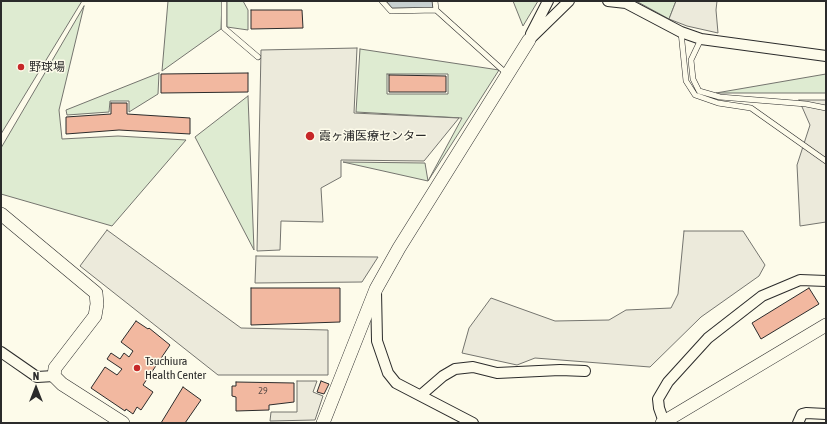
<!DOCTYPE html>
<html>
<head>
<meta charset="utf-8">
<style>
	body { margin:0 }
	#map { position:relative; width:827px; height:424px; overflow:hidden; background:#fdfbea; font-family:"Asap Condensed",sans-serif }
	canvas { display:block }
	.frame { position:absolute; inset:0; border:2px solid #2b2b2b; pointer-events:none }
	.north { position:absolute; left:16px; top:368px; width:40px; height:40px; -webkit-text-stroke:3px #fdfbea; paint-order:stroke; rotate:0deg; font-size:11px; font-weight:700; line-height:16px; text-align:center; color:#2b2b2b }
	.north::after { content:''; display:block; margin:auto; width:14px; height:18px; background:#2b2b2b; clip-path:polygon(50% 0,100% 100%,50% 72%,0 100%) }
</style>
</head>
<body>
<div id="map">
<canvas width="827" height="424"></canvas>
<div class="frame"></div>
<div class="north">N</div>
</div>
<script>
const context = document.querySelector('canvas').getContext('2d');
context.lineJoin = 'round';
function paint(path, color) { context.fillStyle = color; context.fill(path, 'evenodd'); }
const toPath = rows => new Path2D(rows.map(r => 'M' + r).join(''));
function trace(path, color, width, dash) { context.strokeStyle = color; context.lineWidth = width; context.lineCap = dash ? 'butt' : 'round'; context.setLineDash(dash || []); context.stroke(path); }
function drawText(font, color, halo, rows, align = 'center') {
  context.font = font + ' "Asap Condensed","Noto Sans JP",sans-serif'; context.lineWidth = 3; context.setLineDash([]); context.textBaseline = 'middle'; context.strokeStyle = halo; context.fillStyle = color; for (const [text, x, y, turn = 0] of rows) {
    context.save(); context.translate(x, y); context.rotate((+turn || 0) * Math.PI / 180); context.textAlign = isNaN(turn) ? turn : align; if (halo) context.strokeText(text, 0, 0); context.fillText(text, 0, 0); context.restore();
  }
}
const green = toPath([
	[1,1,82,1,1,134,1,1],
	[168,1,222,1,221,29,162,71,168,1],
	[227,1,243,1,248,10,248,30,227,27,227,1],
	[513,1,538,1,523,26,513,1],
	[636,1,676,1,669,19,636,1],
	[84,6,59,110,62,139,118,136,186,140,112,226,1,194,1,148,84,6],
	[360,49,499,70,428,181,343,162,425,163,428,181,462,118,356,112,360,49],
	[387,74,448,74,448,94,387,94,387,74],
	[159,73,158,94,129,112,129,101,110,101,109,112,67,115,66,110,159,73],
	[826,74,826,93,716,93,826,74],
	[248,96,254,250,195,137,248,96]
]);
const parking = toPath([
	[676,1,717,1,716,10,718,33,687,26,669,19,676,1],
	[357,48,354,113,459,118,424,161,341,160,341,177,321,188,323,222,281,221,280,250,257,251,261,50,357,48],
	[799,100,826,100,826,222,800,226,797,165,810,125,799,100],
	[107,230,241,328,328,330,328,375,218,375,80,266,107,230],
	[684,231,743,231,765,265,759,276,701,317,650,367,535,358,517,365,462,353,469,328,491,298,555,321,609,320,626,310,671,308,678,294,684,231],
	[256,256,378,257,362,282,255,283,256,256],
	[297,381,317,381,313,392,323,396,315,420,270,421,271,412,297,412,297,381]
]);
const water = toPath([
	[386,1,432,1,433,8,392,8,386,1]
]);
const building = toPath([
	[251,10,302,10,303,28,251,29,251,10],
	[248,73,248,92,161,93,161,74,248,73],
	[389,75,446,76,446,92,389,92,389,75],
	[111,103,127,103,127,114,190,118,190,134,119,130,66,134,66,117,111,114,111,103],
	[251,288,340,288,340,322,251,325,251,288],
	[809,288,819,304,761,339,752,323,809,288],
	[136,321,148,329,149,328,170,345,143,385,153,392,141,410,137,407,133,414,126,409,125,411,91,388,105,367,117,375,122,369,107,359,111,353,120,359,124,353,129,357,133,351,121,342,136,321],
	[321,381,329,384,324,394,317,392,321,381],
	[236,382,294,383,294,402,269,405,269,410,236,411,236,397,232,396,232,386,236,386,236,382],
	[183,387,201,400,185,423,161,423,183,387]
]);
const service = toPath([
	[224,1,224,28,258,57],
	[382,1,391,11,436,10],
	[435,1,436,10,507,74],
	[681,32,686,81,695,95,718,103,751,108,826,161],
	[701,39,691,60,693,79,699,91,720,97,806,104,826,108]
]);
const minor = toPath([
	[608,1,626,3,681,32,701,39,826,56],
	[531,34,548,1],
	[529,40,569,1],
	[376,291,377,341,388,373,396,383,473,423],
	[1,352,37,377,54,376],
	[421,395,443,376,455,369,473,367,497,373,560,370,585,371],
	[664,422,659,408,658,399,668,382,708,338,762,296,800,280,826,281],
	[798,423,802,414,806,413,826,414]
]);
const tertiary = toPath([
	[1,214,96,293,97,304,95,316,55,368,54,376,62,384,123,423],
	[323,423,376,289,399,248,529,40],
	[662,423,826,325]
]);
const markers = [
	[21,67,4,"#c62828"],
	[310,136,5,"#c62828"],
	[137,368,4,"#c62828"]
];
const numberNames = [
	["29",263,391]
];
const poiNames = [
	["野球場",29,67],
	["霞ヶ浦医療センター",319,136],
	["Tsuchiura",145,361],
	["Health Center",145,375]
];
paint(green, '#deebd1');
trace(green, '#74746e', 1);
paint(parking, '#eceadb');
trace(parking, '#74746e', 1);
paint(water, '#c7d0d0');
trace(water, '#74746e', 1);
paint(building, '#f2b8a0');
trace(building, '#2b2b2b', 1);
trace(service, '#2b2b2b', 6);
trace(minor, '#2b2b2b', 12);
trace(tertiary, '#2b2b2b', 14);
trace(service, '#fdfbea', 5);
trace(minor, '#fdfbea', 10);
trace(tertiary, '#fdfbea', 13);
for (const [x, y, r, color] of markers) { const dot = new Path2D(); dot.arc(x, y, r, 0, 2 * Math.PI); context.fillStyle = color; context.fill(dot); trace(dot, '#fdfbea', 1.5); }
drawText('10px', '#5d4e48', null, numberNames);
drawText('12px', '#2b2b2b', '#fdfbea', poiNames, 'left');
</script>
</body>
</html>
